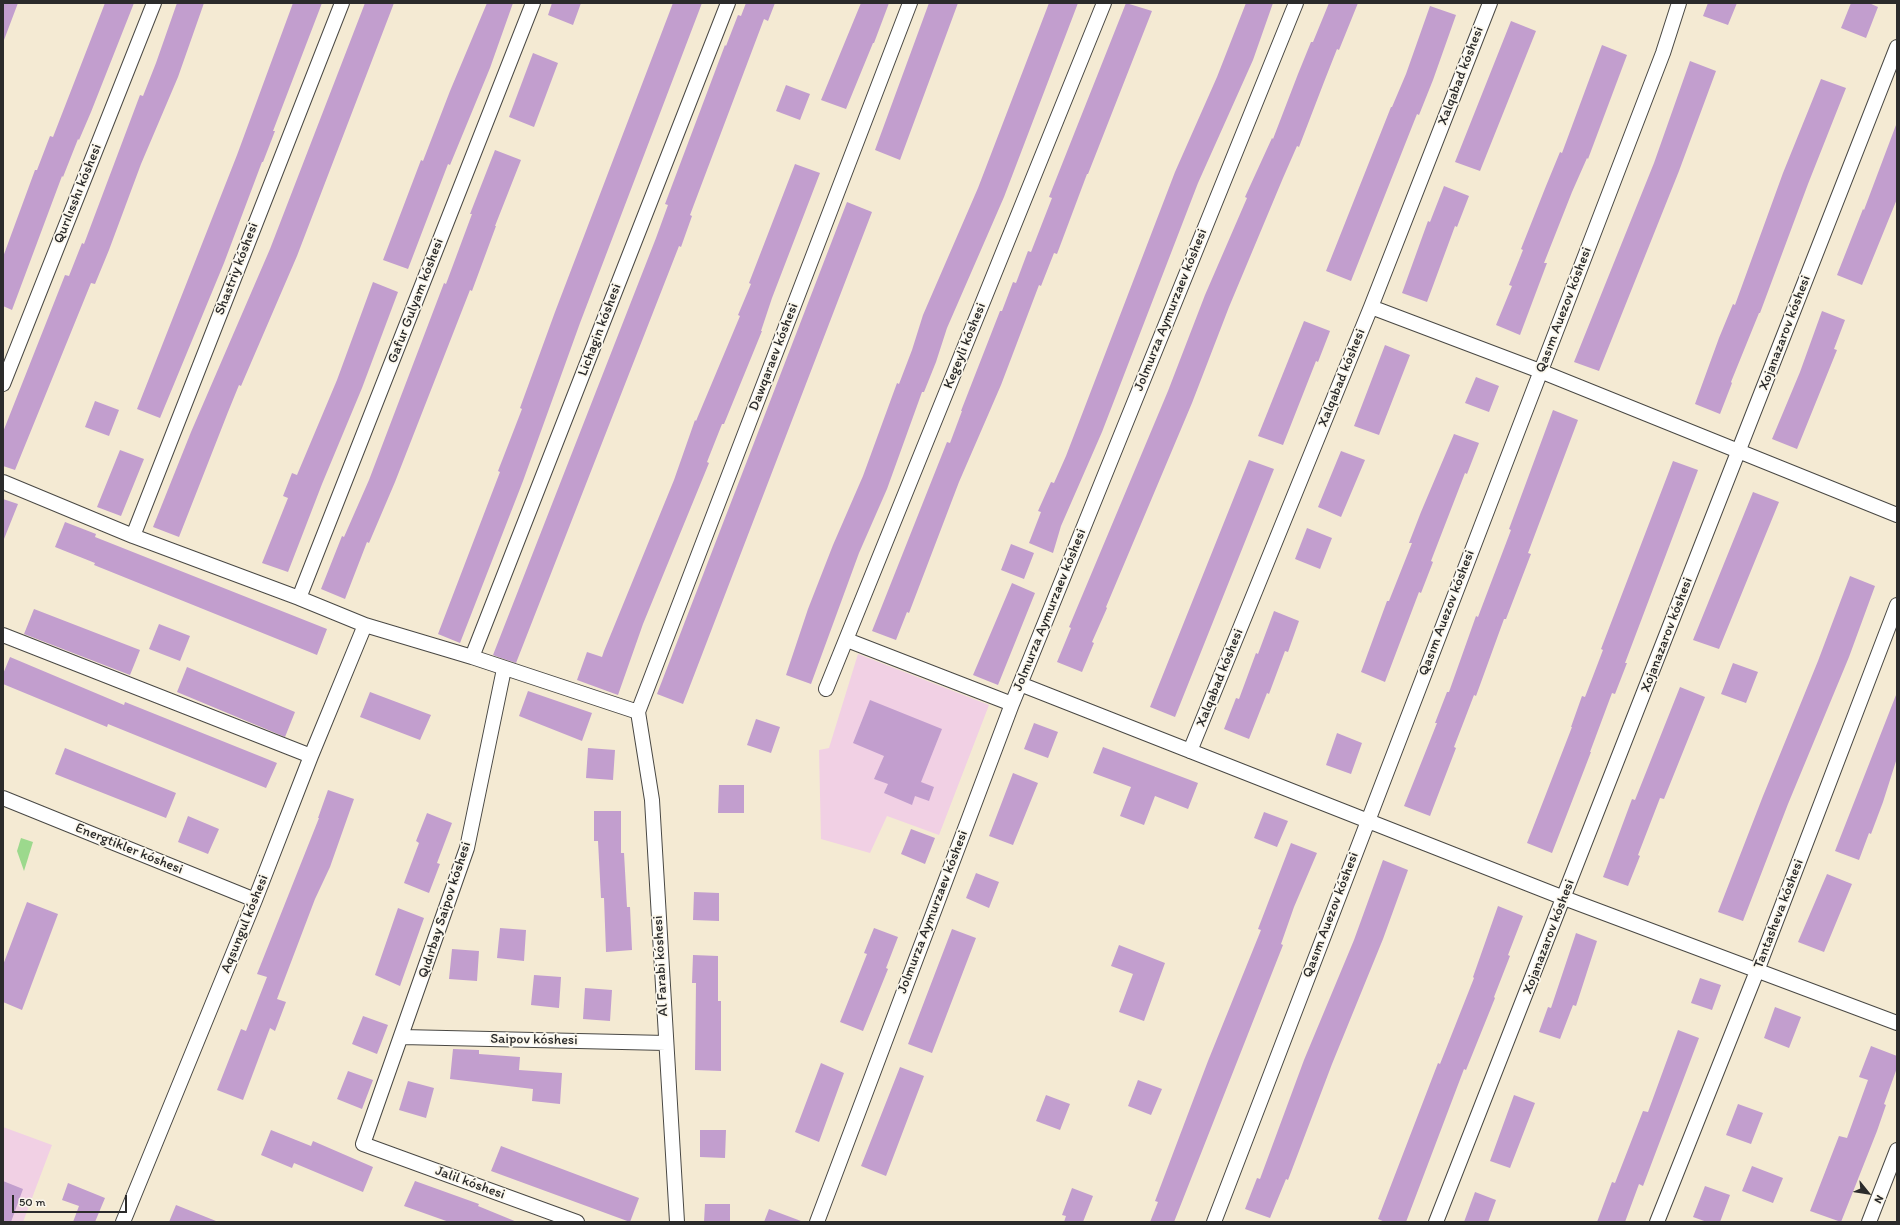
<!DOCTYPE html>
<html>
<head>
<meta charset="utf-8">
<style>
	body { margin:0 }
	#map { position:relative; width:1900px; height:1225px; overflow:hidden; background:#f4ead3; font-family:Itim,sans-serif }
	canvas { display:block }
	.frame { position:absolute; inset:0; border:4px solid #2b2b2b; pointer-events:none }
	.north { position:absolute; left:1848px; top:1173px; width:40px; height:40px; -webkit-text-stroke:3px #fbf7ec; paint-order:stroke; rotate:120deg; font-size:11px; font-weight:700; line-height:16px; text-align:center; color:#2b2b2b }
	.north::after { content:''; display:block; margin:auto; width:14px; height:18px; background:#2b2b2b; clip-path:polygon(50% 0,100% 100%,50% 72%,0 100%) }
	.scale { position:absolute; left:12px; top:1195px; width:115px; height:18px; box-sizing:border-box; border:2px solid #2b2b2b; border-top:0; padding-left:5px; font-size:12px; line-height:14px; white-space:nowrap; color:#2b2b2b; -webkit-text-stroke:3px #fbf7ec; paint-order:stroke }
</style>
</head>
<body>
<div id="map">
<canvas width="1900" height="1225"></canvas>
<div class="frame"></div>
<div class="north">N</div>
<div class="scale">50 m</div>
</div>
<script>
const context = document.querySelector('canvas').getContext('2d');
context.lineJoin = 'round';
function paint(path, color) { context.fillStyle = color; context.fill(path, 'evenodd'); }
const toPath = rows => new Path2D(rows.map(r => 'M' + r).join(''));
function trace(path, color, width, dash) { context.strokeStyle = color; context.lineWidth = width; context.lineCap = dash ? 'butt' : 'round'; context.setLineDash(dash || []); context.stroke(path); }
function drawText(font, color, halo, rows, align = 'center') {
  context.font = font + ' Itim,sans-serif'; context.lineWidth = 3.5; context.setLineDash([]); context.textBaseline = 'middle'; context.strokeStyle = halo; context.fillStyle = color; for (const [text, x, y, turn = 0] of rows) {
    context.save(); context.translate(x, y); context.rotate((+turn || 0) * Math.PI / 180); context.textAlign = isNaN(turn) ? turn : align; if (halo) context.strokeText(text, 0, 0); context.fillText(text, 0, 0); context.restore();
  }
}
const built = toPath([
	[858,654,989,705,939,835,887,816,870,853,821,839,819,750,829,748],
	[3,1127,52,1145,23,1222,3,1222]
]);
const green = toPath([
	[21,838,33,842,24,871,17,851]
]);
const building = toPath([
	[3,3,18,3,4,40,3,40],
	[105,3,134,3,91,112,79,140,78,139,63,177,62,176,12,310,3,306,3,257,35,170,37,170,50,136,53,137],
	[177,3,204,3,178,77,141,164,109,250,95,284,91,283,15,470,3,466,3,432,65,275,69,276,82,243,84,244,140,95,143,96,156,63],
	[293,3,322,3,273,131,275,131,263,162,262,162,224,263,160,418,137,409,237,155],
	[365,3,394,3,297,256,241,386,239,385,228,412,179,537,153,527,191,432,270,249],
	[487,3,513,3,490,68,450,165,448,164,408,269,383,260,421,160,423,161,450,91],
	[552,3,581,3,573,25,548,15],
	[673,3,702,3,580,323,523,481,460,643,438,634,500,472,498,471,522,409,520,408,555,312],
	[746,3,775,3,768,21,764,19,690,215,692,216,681,247,679,246,516,663,498,657,493,655,656,238,668,205,665,204,725,45,726,46,738,15,741,16],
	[861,3,889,3,874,43,873,43,846,109,821,100],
	[929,3,958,3,900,160,875,150],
	[1049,3,1078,3,1004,197,947,328,936,362,924,392,922,392,887,489,859,553,811,684,786,675,808,609,833,545,863,476,897,383,899,384,912,350,923,315,978,188],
	[1126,3,1152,11,1088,174,1087,174,1057,254,1054,253,1041,286,1039,285,1001,385,959,482,909,613,907,612,896,640,872,631,947,442,950,443,962,411,961,411,1000,311,1002,311,1013,282,1016,283,1028,251,1031,252,1052,198,1049,197],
	[1246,3,1273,3,1253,60,1198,183,1102,432,1061,526,1053,553,1029,543,1041,512,1038,511,1051,482,1054,483,1066,456,1175,172,1217,77],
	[1329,3,1358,3,1339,50,1337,49,1324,82,1299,147,1297,146,1283,178,1229,307,1192,403,1106,607,1107,608,1092,642,1094,643,1082,672,1057,662,1071,628,1069,627,1168,391,1205,295,1247,198,1245,197,1272,138,1273,139,1298,74,1311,42,1313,42],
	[1708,3,1737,3,1728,25,1703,16],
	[1851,3,1869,3,1878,7,1866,38,1841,28],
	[1430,6,1456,15,1433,80,1419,115,1417,114,1351,281,1326,271,1391,107,1392,107,1406,74],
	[1511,21,1536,31,1480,171,1455,162],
	[1602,45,1627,55,1588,159,1587,158,1572,192,1544,263,1547,263,1520,335,1496,325,1512,286,1509,285,1523,250,1521,249,1546,186,1560,152,1562,153],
	[533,53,558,63,534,127,509,117],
	[1690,61,1716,71,1679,171,1599,371,1574,362,1654,163],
	[1821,79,1846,88,1808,184,1760,313,1759,313,1731,382,1732,383,1720,414,1695,404,1719,338,1733,304,1735,305,1783,173],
	[786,85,810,94,800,120,776,111],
	[1896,125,1897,199,1862,285,1837,275,1863,209,1864,210],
	[495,150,521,160,495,226,496,226,472,291,470,290,395,482,369,543,367,542,345,599,321,589,342,536,344,537,369,480,444,283,446,284,472,214,470,214],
	[795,164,820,173,772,298,761,331,762,331,724,424,722,424,707,462,709,463,643,624,618,695,577,680,587,652,602,657,604,651,674,480,695,420,696,421,740,316,738,315,751,284,749,283],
	[1444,186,1469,196,1457,227,1455,226,1427,302,1402,293,1428,221,1430,222],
	[847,202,872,212,683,704,657,694],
	[373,282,398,292,362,388,322,484,288,572,262,563,288,498,283,496,292,473,297,475,337,380],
	[1822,311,1845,320,1834,349,1837,350,1797,449,1772,439,1800,372],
	[1304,321,1330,331,1318,362,1316,361,1283,445,1258,436],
	[1385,345,1410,355,1379,435,1354,426],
	[1476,377,1499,386,1489,412,1465,403],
	[95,401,119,410,109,436,85,427],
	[1553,410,1578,420,1528,553,1531,554,1506,619,1504,619,1476,696,1474,695,1454,747,1456,748,1430,816,1404,806,1437,723,1435,723,1447,692,1449,692,1476,616,1478,617,1511,530,1509,529],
	[1454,434,1479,443,1467,474,1465,473,1431,561,1433,562,1421,593,1419,592,1385,682,1361,672,1387,601,1389,601,1412,543,1409,543,1421,512],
	[120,450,144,459,121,516,97,507],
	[1341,451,1365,460,1341,517,1318,507],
	[1249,460,1274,469,1175,717,1150,707],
	[1673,461,1698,470,1625,663,1627,663,1615,694,1612,693,1590,752,1591,752,1552,853,1527,843,1572,727,1571,727,1582,696,1585,697,1603,650,1601,649],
	[1753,492,1779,502,1719,649,1693,640],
	[3,499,18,504,4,539,3,539],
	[65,522,96,534,95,537,327,629,317,655,94,565,95,563,55,547],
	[1307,528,1332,538,1320,569,1295,559],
	[1011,544,1034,553,1024,579,1001,570],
	[1850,576,1875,586,1849,657,1788,804,1743,921,1718,912,1763,796,1818,661],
	[1012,583,1035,593,998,685,973,675],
	[34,609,140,650,130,675,24,634],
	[1274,611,1299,621,1288,652,1285,651,1269,694,1267,693,1249,739,1224,729,1236,698,1239,699,1256,653,1258,654],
	[159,624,190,636,180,661,149,649],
	[10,657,124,705,125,702,277,763,266,788,108,724,107,727,3,684,3,674],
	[1733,663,1758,672,1746,703,1721,694],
	[187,667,295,712,285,737,177,692],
	[1680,687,1705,697,1664,799,1660,798,1638,855,1640,856,1628,886,1603,877,1632,799,1635,800],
	[528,691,592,713,582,741,519,716],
	[370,692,431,715,420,740,360,717],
	[1896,695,1897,758,1883,802,1871,834,1869,833,1859,860,1835,851],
	[870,700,942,729,921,782,934,787,929,801,915,796,912,805,884,793,888,784,874,779,884,756,853,743],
	[756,719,780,727,771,753,747,745],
	[1034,723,1058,732,1048,758,1024,749],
	[1337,733,1362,743,1351,774,1326,765],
	[1103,747,1198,783,1188,809,1155,796,1144,825,1120,816,1131,787,1093,773],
	[65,748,176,793,166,818,55,774],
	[588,748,615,750,613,780,586,778],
	[1013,773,1038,783,1013,845,989,836],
	[719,785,744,785,744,813,718,813],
	[328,790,354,799,330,867,315,899,277,999,286,1002,275,1031,270,1028,243,1100,217,1090,241,1029,246,1031,267,977,257,974,319,818,318,818],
	[594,811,621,811,621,853,624,853,627,907,630,907,632,950,606,952,604,898,601,898,598,841,594,841],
	[1264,812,1288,821,1277,847,1254,838],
	[427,813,452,823,437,863,440,864,429,893,404,883,419,843,416,841],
	[188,816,219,829,208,854,178,842],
	[911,829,935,838,925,864,901,854],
	[1291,843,1317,853,1294,907,1281,944,1283,945,1174,1222,1150,1222,1158,1202,1155,1201,1208,1061,1261,930,1258,929],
	[1383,860,1408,870,1383,939,1332,1064,1288,1180,1286,1179,1270,1218,1245,1209,1257,1178,1260,1179,1304,1060,1354,940],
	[976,873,999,882,989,908,966,898],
	[1827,874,1852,884,1824,952,1798,942],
	[694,892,719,893,719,921,693,920],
	[27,902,58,914,22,1010,3,1002,3,965],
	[1498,906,1523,916,1508,955,1510,956,1494,997,1495,998,1466,1070,1464,1069,1406,1222,1385,1222,1378,1219,1438,1063,1440,1064,1474,978,1473,977],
	[398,908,424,918,400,986,375,975],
	[500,928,526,930,524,961,497,958],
	[874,928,898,937,886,968,888,969,863,1031,840,1022,867,954,864,953],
	[952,929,976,938,932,1053,908,1044],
	[1576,933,1597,941,1576,1006,1573,1005,1560,1039,1539,1032,1548,1007,1551,1008],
	[1119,945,1165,963,1144,1021,1119,1012,1133,974,1111,966],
	[452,949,479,951,477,981,449,979],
	[693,955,718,956,718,1001,721,1001,721,1071,695,1070,696,983,692,983],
	[534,975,561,977,559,1008,531,1005],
	[1700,978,1721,985,1712,1010,1691,1003],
	[585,988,612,990,610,1021,583,1019],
	[1775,1007,1801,1017,1789,1048,1764,1038],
	[363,1016,388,1025,377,1054,352,1044],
	[1678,1030,1699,1038,1643,1186,1639,1184,1625,1222,1597,1222,1612,1182,1615,1183,1643,1111,1648,1112],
	[1871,1046,1897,1056,1897,1068,1884,1104,1886,1105,1877,1131,1841,1222,1810,1211,1839,1136,1847,1138,1868,1080,1859,1077],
	[453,1049,479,1050,479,1054,520,1057,519,1070,562,1073,560,1104,532,1101,533,1089,450,1079],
	[821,1063,844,1073,819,1142,795,1132],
	[900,1067,924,1076,886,1176,861,1166],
	[348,1071,373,1080,362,1109,337,1099],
	[1138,1080,1162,1089,1151,1115,1128,1106],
	[408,1081,434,1088,426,1118,399,1110],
	[1046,1095,1070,1104,1060,1130,1036,1121],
	[1514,1095,1535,1103,1510,1168,1490,1161],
	[1738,1104,1763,1113,1751,1144,1726,1135],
	[271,1130,311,1146,313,1141,373,1167,363,1192,294,1163,292,1168,261,1155],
	[700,1130,726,1130,725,1158,700,1157],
	[501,1146,639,1198,630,1222,491,1171],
	[1752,1166,1783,1178,1773,1203,1742,1191],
	[3,1181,23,1189,11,1222,3,1222],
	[415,1181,479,1204,478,1206,517,1222,449,1222,404,1206],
	[68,1183,105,1198,95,1222,73,1222,79,1206,62,1200],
	[1705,1186,1730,1195,1720,1222,1707,1222,1693,1217],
	[1072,1188,1093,1196,1083,1222,1064,1222,1066,1216,1062,1215],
	[1475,1192,1496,1200,1488,1222,1464,1222],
	[705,1204,730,1204,730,1222,704,1222],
	[176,1205,216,1221,216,1222,169,1222],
	[769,1209,801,1221,801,1222,764,1222]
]);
const minor = toPath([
	[1371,307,1540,371,1897,515],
	[3,384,154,3],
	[3,482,133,536,299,598,365,625,472,657,638,712],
	[133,536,342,3],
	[299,598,533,3],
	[3,635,311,756],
	[847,640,1012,704],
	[472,657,728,3],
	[504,669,467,848,363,1144,577,1222],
	[1020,684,1564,898,1897,1023],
	[826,689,1104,3],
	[1190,751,1371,307,1490,3],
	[3,798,255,900],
	[402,1037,666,1043],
	[123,1222,255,900,311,756,365,625],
	[677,1222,652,800,638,712,910,3],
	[817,1222,1012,704,1296,3],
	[1214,1222,1663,53,1679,3],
	[1436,1222,1897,47],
	[1657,1222,1757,971,1897,605],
	[1869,1222,1897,1150]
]);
const streetNames = [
	["Xalqabad kóshesi",1461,76,-69],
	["Qurılısshı kóshesi",78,194,-68],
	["Shastriy kóshesi",237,269,-69],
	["Gafur Gulyam kóshesi",416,301,-69],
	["Jolmurza Aymurzaev kóshesi",1171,310,-68],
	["Qasım Auezov kóshesi",1564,310,-69],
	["Lichagin kóshesi",600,330,-69],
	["Xojanazarov kóshesi",1785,333,-69],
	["Kegeyli kóshesi",965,346,-68],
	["Dawqaraev kóshesi",774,357,-69],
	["Xalqabad kóshesi",1342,378,-68],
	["Jolmurza Aymurzaev kóshesi",1050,610,-68],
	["Qasım Auezov kóshesi",1447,613,-69],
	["Xojanazarov kóshesi",1667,635,-69],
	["Xalqabad kóshesi",1220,678,-68],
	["Energtikler kóshesi",129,849,22],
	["Qıdırbay Saipov kóshesi",445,910,-72],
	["Jolmurza Aymurzaev kóshesi",933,912,-69],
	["Tantasheva kóshesi",1779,914,-69],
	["Qasım Auezov kóshesi",1331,915,-69],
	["Aqsungul kóshesi",245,924,-68],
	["Xojanazarov kóshesi",1549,937,-69],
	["Al Farabi kóshesi",661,966,-93],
	["Saipov kóshesi",534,1040,1],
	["Jalil kóshesi",470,1183,20]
];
paint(built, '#f1d0e4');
paint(green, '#9cd98d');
paint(building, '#c29ece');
trace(minor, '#494844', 16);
trace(minor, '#fff', 14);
drawText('14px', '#2b2b2b', '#fbf7ec', streetNames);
</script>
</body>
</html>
